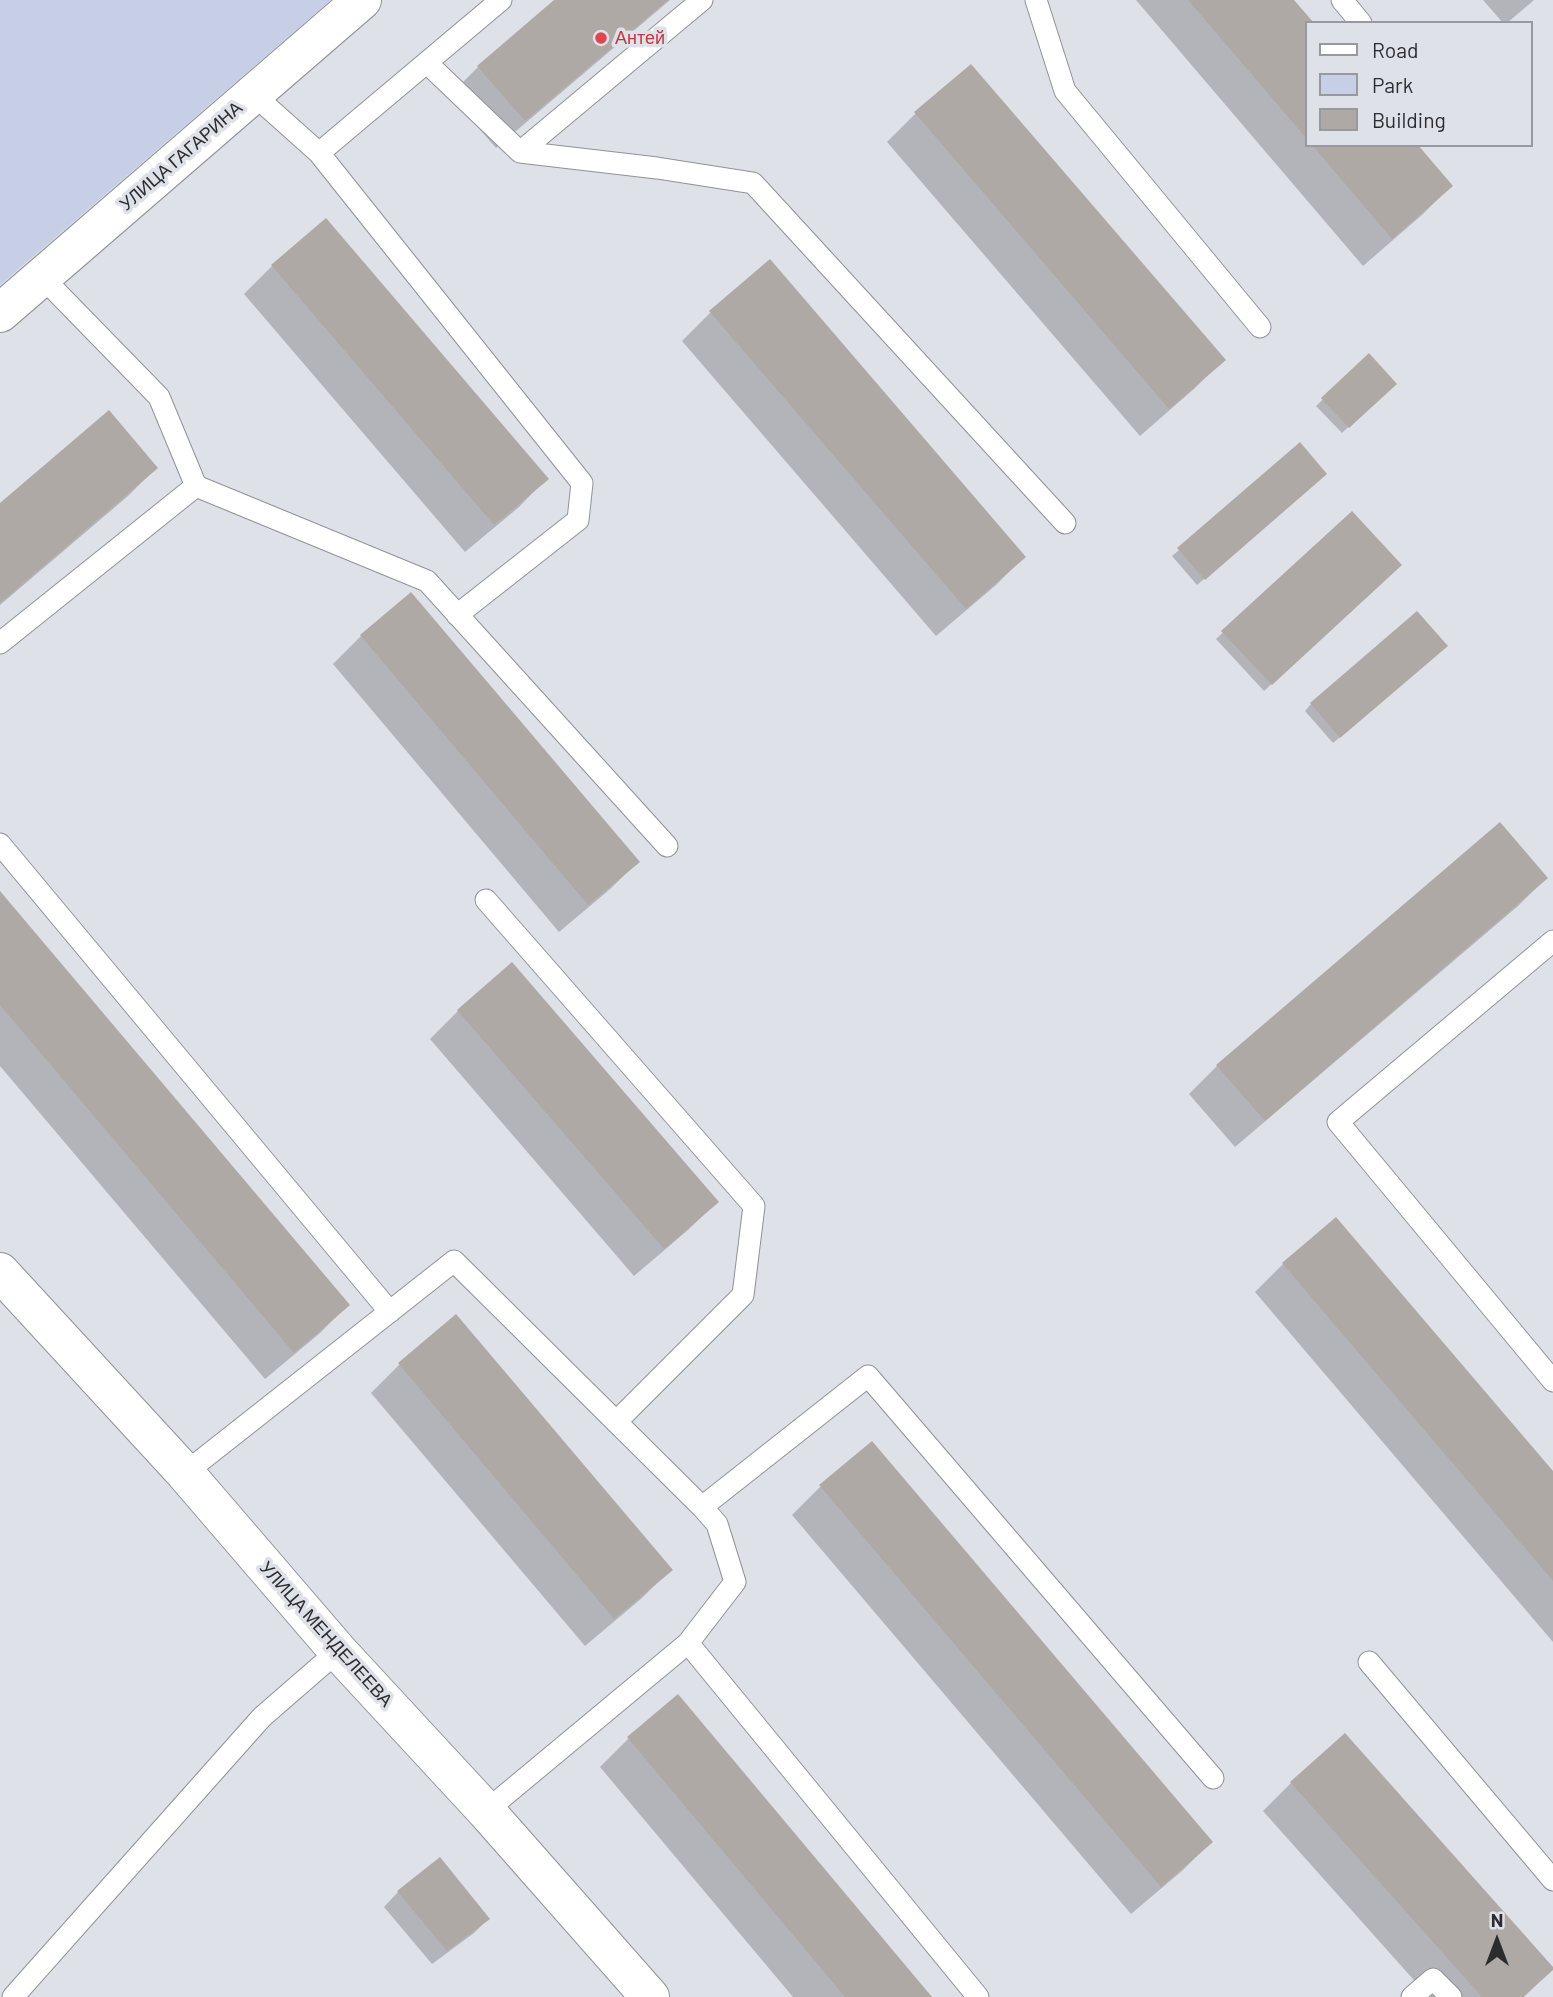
<!DOCTYPE html>
<html>
<head>
<meta charset="utf-8">
<style>
	body { margin:0 }
	#map { position:relative; width:1553px; height:1997px; overflow:hidden; background:#dfe1e8; font-family:Barlow,sans-serif }
	canvas { display:block }
	.legend { position:absolute; left:1305px; top:21px; width:228px; height:126px; box-sizing:border-box; background:#dfe1e8; border:2px solid #97999e; margin:0; padding:9px 12px; list-style:none; font-size:21px; color:#2b2c2f }
	.legend li { display:flex; align-items:center; gap:14px; height:35px }
	.legend b { width:35px; border:2px solid #97999e }
	.north { position:absolute; left:1462px; top:1906px; width:70px; height:70px; -webkit-text-stroke:5px #dfe1e8; paint-order:stroke; rotate:0deg; font-size:19px; font-weight:700; line-height:28px; text-align:center; color:#2b2c2f }
	.north::after { content:''; display:block; margin:auto; width:24px; height:32px; background:#2b2c2f; clip-path:polygon(50% 0,100% 100%,50% 72%,0 100%) }
</style>
</head>
<body>
<div id="map">
<canvas width="1553" height="1997"></canvas>
<ul class="legend">
<li><b style="height:9px;background:#fff"></b>Road</li>
<li><b style="height:19px;background:#c7cfe7"></b>Park</li>
<li><b style="height:19px;background:#afa9a5"></b>Building</li>
</ul>
<div class="north">N</div>
</div>
<script>
const context = document.querySelector('canvas').getContext('2d');
context.lineJoin = 'round';
function paint(path, color) { context.fillStyle = color; context.fill(path, 'evenodd'); }
const toPath = rows => new Path2D(rows.map(r => 'M' + r).join(''));
function trace(path, color, width, dash) { context.strokeStyle = color; context.lineWidth = width; context.lineCap = dash ? 'butt' : 'round'; context.setLineDash(dash || []); context.stroke(path); }
function drawText(font, color, halo, rows, align = 'center') {
  context.font = font + ' Barlow,sans-serif'; context.lineWidth = 7; context.setLineDash([]); context.textBaseline = 'middle'; context.strokeStyle = halo; context.fillStyle = color; for (const [text, x, y, turn = 0] of rows) {
    context.save(); context.translate(x, y); context.rotate((+turn || 0) * Math.PI / 180); context.textAlign = isNaN(turn) ? turn : align; if (halo) context.strokeText(text, 0, 0); context.fillText(text, 0, 0); context.restore();
  }
}
const green = toPath([
	[0,0,331,0,0,285]
]);
const shadow = toPath([
	[557,0,670,0,496,148,450,95,478,67],
	[1136,0,1292,0,1306,23,1306,145,1416,145,1451,186,1423,214,1363,266],
	[1483,0,1534,0,1507,23,1503,23],
	[970,66,1223,360,1195,388,1140,436,887,142,915,114],
	[770,262,1024,557,996,585,936,636,682,341,710,313],
	[272,266,547,478,519,507,465,552,244,294],
	[1369,355,1395,384,1342,433,1316,406],
	[156,468,128,496,0,605,0,505],
	[1318,481,1197,585,1172,556,1179,550],
	[1352,513,1393,572,1264,691,1216,639],
	[361,636,638,862,609,890,559,932,333,664],
	[1439,653,1333,743,1305,711,1311,704],
	[1546,878,1518,906,1235,1147,1189,1094,1217,1066],
	[0,894,348,1305,320,1333,265,1379,0,1066],
	[511,965,717,1202,688,1230,634,1276,430,1039,458,1011],
	[1336,1219,1553,1474,1553,1642,1255,1292,1283,1264],
	[456,1317,670,1570,642,1598,585,1646,371,1393,399,1365],
	[871,1443,1211,1842,1183,1870,1131,1914,792,1515,820,1487],
	[678,1696,930,1997,793,1997,600,1767,628,1739],
	[1291,1783,1552,1969,1524,1997,1429,1997,1263,1811],
	[398,1892,488,1919,474,1933,432,1964,384,1907]
]);
const building = toPath([
	[554,0,668,0,525,121,477,66],
	[1188,0,1294,0,1314,23,1306,23,1306,138],
	[971,64,1226,360,1169,409,914,112],
	[1312,145,1418,145,1453,186,1392,239],
	[326,218,549,479,494,525,271,265],
	[770,259,1026,557,966,609,709,311],
	[1369,353,1397,384,1349,428,1321,398],
	[109,410,158,468,0,603,0,503],
	[1300,442,1327,474,1205,580,1177,548],
	[1352,511,1402,565,1272,685,1221,631],
	[411,592,640,862,588,905,360,635],
	[1417,611,1448,646,1340,738,1310,703],
	[1500,822,1548,878,1265,1121,1216,1065],
	[0,891,350,1305,294,1353,0,1005],
	[512,962,719,1202,664,1249,457,1010],
	[1336,1217,1553,1471,1553,1581,1282,1263],
	[456,1314,673,1570,614,1619,398,1363],
	[872,1441,1213,1842,1161,1887,819,1485],
	[678,1694,932,1997,845,1997,627,1737],
	[1345,1733,1553,1967,1553,1970,1523,1997,1482,1997,1290,1782],
	[440,1857,490,1919,447,1951,397,1891]
]);
const service = toPath([
	[1036,0,1065,91,1260,327],
	[1342,0,1361,23],
	[427,63,520,152,657,168,753,183,1065,523],
	[253,94,319,153,501,0],
	[520,152,702,0],
	[319,153,582,483,578,520,457,615],
	[42,277,159,397,196,486],
	[0,643,196,486,427,581,667,846],
	[0,844,390,1312],
	[486,900,754,1206,743,1295,616,1422],
	[1553,941,1338,1122,1553,1381],
	[185,1473,454,1261,702,1507,868,1376,1213,1778],
	[688,1643,735,1582,717,1524,702,1507],
	[1369,1662,1553,1880],
	[486,1811,688,1643,978,1997],
	[13,1997,262,1717,338,1651],
	[1412,1997,1433,1979,1451,1997]
]);
const minor = toPath([
	[0,313,362,0],
	[0,1272,185,1473,338,1651,486,1811,650,1997]
]);
const markers = [
	[601,38,7,"#e0444e"]
];
const healthNames = [
	["Антей",615,38]
];
const streetNames = [
	["УЛИЦА ГАГАРИНА",181,156,-41],
	["УЛИЦА МЕНДЕЛЕЕВА",326,1634,48]
];
paint(green, '#c7cfe7');
paint(shadow, '#0003');
paint(building, '#afa9a5');
trace(service, '#8f9298', 23);
trace(minor, '#8f9298', 40);
trace(service, '#fff', 21);
trace(minor, '#fff', 38);
for (const [x, y, r, color] of markers) { const dot = new Path2D(); dot.arc(x, y, r, 0, 2 * Math.PI); context.fillStyle = color; context.fill(dot); trace(dot, '#dfe1e8', 2.5); }
drawText('18px', '#be3a42', '#dfe1e8', healthNames, 'left');
drawText('18px', '#2b2c2f', '#dfe1e8', streetNames);
</script>
</body>
</html>
